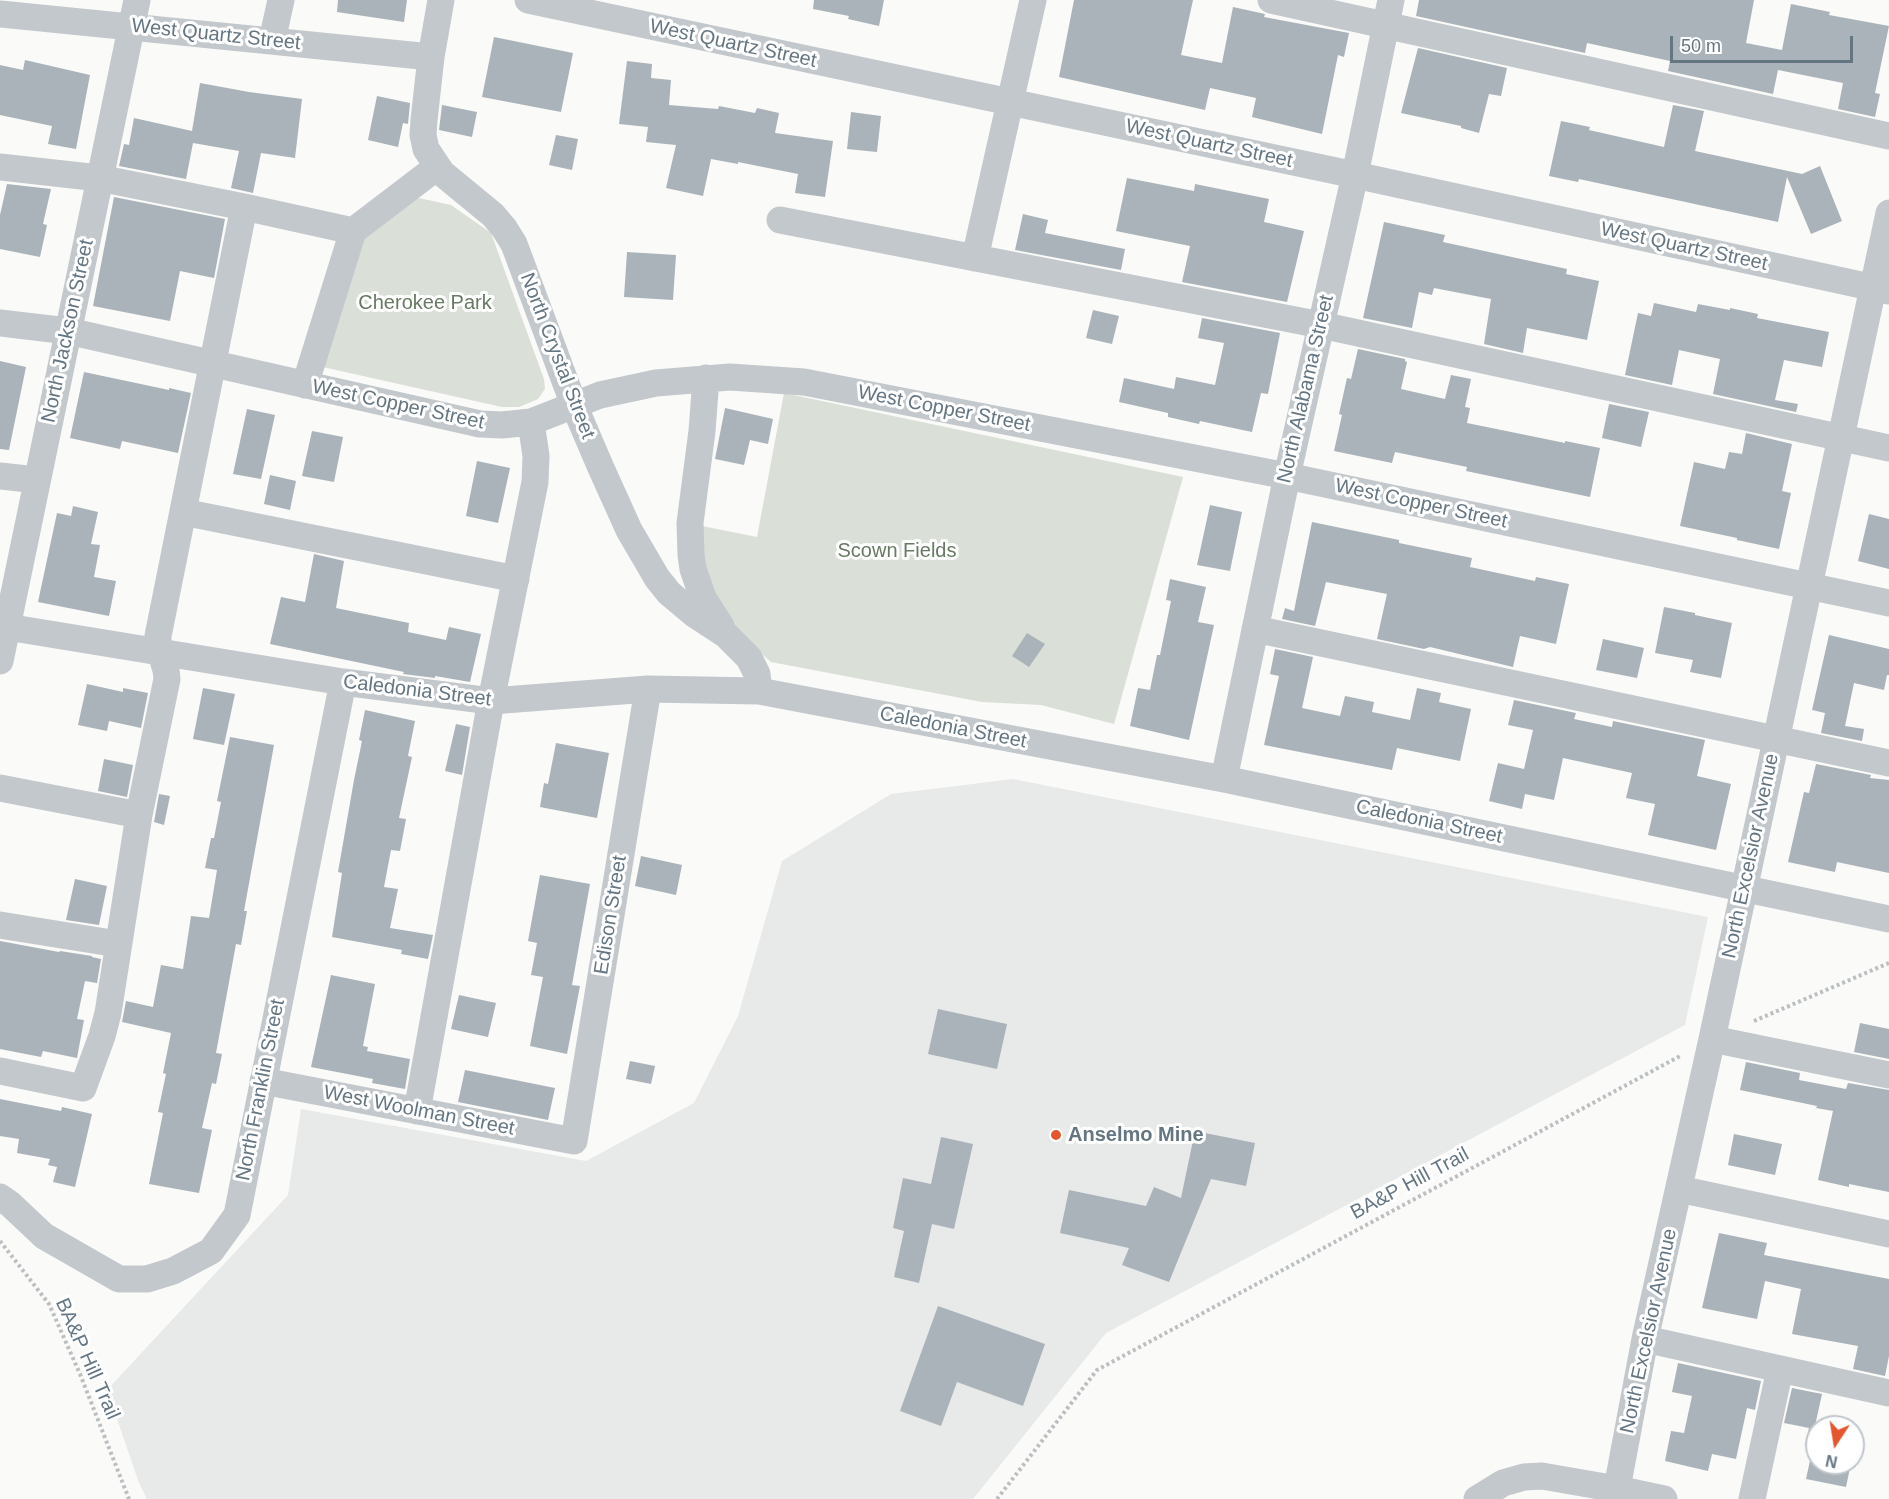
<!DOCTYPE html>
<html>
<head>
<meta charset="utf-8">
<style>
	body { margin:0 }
	#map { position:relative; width:1889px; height:1499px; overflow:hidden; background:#fafaf8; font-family:Helvetica,sans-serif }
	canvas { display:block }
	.north { position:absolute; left:1805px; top:1415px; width:60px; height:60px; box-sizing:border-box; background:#fff; border:2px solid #c1c8cd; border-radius:50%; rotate:192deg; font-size:16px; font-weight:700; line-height:24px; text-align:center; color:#657683 }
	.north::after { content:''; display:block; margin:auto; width:21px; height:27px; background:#e4572e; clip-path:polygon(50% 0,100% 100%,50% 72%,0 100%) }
	.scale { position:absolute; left:1670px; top:36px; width:183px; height:27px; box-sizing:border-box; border:3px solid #657683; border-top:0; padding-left:8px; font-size:18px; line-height:21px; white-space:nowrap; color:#657683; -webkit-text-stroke:4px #fff; paint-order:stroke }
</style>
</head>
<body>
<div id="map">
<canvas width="1889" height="1499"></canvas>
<div class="north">N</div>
<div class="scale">50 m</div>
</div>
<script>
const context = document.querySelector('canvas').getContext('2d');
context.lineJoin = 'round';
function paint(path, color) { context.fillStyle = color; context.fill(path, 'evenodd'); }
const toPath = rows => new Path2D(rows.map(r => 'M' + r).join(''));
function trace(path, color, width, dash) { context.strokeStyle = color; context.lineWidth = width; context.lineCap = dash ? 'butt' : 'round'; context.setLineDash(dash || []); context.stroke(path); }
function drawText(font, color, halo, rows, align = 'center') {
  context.font = font + ' Helvetica,sans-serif'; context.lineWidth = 6; context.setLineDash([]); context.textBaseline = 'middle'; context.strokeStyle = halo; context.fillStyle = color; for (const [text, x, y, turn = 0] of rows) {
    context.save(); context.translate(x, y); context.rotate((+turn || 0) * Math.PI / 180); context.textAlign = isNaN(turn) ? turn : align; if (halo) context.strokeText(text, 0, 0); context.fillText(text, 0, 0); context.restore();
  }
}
const built = toPath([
	[1013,779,1708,917,1685,1025,1106,1333,973,1499,147,1499,139,1483,107,1390,288,1195,301,1109,586,1161,694,1103,738,1016,782,861,891,794]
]);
const green = toPath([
	[419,198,451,205,491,233,544,379,545,389,538,399,519,407,502,407,318,366,358,235,391,207],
	[784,393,1183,477,1114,724,1041,705,982,702,771,662,735,631,703,585,697,525,757,537]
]);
const building = toPath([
	[338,0,407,0,404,22,337,12],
	[814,0,884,0,879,26,848,19,849,16,813,9],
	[1074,0,1193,0,1181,55,1222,63,1233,7,1265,14,1264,17,1349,33,1344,57,1338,55,1322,134,1252,117,1256,98,1210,88,1205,110,1059,77],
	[1419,0,1754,0,1746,43,1782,50,1791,4,1830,12,1829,15,1889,26,1875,93,1880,94,1875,117,1838,109,1843,83,1778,70,1773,94,1668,71,1670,61,1587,43,1585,53,1416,16],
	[494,37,573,53,561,112,482,97],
	[1418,48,1507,68,1501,96,1489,94,1479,133,1461,128,1461,126,1401,113],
	[25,60,90,75,76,149,48,144,52,126,0,115,0,65,23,70],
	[627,61,652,64,651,78,671,80,669,105,718,109,719,106,755,113,757,108,779,113,775,133,833,141,825,197,795,193,798,174,738,162,738,164,711,159,703,196,666,188,676,145,646,142,648,127,619,124],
	[200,83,249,92,302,99,295,158,261,153,253,193,231,188,239,151,193,143,186,179,119,166,124,144,129,145,134,118,192,131],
	[377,96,410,103,408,124,403,123,398,147,368,140],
	[442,105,477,112,472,137,439,130],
	[1673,105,1704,111,1695,151,1802,174,1820,166,1842,221,1811,234,1787,177,1778,222,1579,179,1578,182,1549,176,1561,121,1590,127,1589,130,1664,147],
	[851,112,881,116,877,152,847,149],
	[556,135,578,139,572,170,549,165],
	[1127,178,1194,191,1195,184,1269,199,1264,222,1304,231,1287,302,1182,282,1190,246,1116,231],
	[7,184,51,189,43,224,47,225,40,257,0,249,0,215],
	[114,197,225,219,214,278,180,271,170,321,93,306],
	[1023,214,1048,220,1045,233,1125,249,1121,270,1015,250],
	[1384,222,1445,235,1443,242,1567,269,1566,274,1599,281,1587,340,1527,328,1523,353,1484,344,1491,299,1434,288,1432,295,1419,292,1412,328,1363,318],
	[627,252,676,255,673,300,624,297],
	[1654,303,1696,312,1698,304,1730,310,1730,308,1758,314,1757,318,1829,332,1822,367,1784,360,1775,400,1798,404,1796,412,1713,394,1720,359,1679,350,1672,385,1625,375,1638,313,1651,316],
	[1093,310,1119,316,1112,344,1086,338],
	[1202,318,1280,333,1268,394,1261,393,1252,432,1200,421,1199,424,1168,417,1168,413,1119,402,1124,378,1174,389,1176,377,1215,385,1224,343,1198,338],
	[1358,349,1405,359,1405,361,1407,362,1401,389,1445,399,1451,375,1471,379,1465,407,1470,408,1467,423,1565,443,1565,441,1600,448,1590,497,1466,471,1467,467,1395,452,1392,463,1334,451,1342,415,1339,414,1347,378,1351,379],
	[0,361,26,367,9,450,0,449],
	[84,372,169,390,169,388,191,393,178,453,122,441,120,449,70,438],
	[1609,404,1649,412,1641,447,1602,438],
	[725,408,773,419,768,444,750,440,744,465,715,459],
	[247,409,275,415,261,479,233,474],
	[312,431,343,437,334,482,302,476],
	[1746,433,1792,444,1782,491,1791,493,1779,549,1737,540,1737,538,1680,526,1694,462,1725,469,1729,452,1742,454],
	[477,461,510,468,498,523,466,516],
	[270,475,296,481,290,510,264,504],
	[1210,505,1242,512,1230,571,1197,565],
	[73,506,98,512,91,544,100,545,94,577,116,581,109,616,38,602,57,513,71,516],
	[1869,514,1889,519,1889,569,1858,561],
	[1312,522,1399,540,1399,543,1472,558,1470,567,1535,581,1536,577,1569,584,1556,644,1520,636,1513,667,1430,647,1424,649,1377,639,1387,594,1326,582,1315,626,1282,619,1285,608,1294,611],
	[314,554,344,561,336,608,409,623,408,632,446,640,449,627,481,634,470,682,435,676,435,678,403,674,404,672,270,644,281,597,305,602],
	[1170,579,1206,587,1198,622,1214,625,1189,740,1130,726,1138,688,1150,690,1157,655,1160,655,1171,601,1166,600],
	[1664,607,1695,613,1695,615,1732,623,1721,678,1690,672,1693,660,1655,653],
	[1027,633,1045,644,1029,667,1012,656],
	[1829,635,1889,649,1889,675,1887,675,1884,690,1854,683,1845,726,1864,729,1862,741,1821,733,1825,713,1812,710],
	[1603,639,1644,648,1637,678,1596,670],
	[1275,649,1313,657,1302,708,1340,716,1345,696,1374,702,1372,712,1410,720,1417,688,1441,693,1439,702,1471,709,1460,761,1397,748,1392,770,1264,745,1279,676,1270,674],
	[87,684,123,692,123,688,148,693,141,728,109,721,107,731,78,725],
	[203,688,235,694,224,745,193,739],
	[1514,700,1576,713,1574,719,1612,727,1613,721,1705,740,1697,776,1731,784,1716,850,1648,835,1655,804,1626,798,1632,773,1563,758,1554,800,1525,794,1522,809,1489,801,1498,763,1524,769,1533,730,1508,725],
	[365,710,415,721,408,756,412,757,399,818,406,819,400,851,391,850,384,887,398,889,390,928,433,935,428,959,401,954,402,950,332,937,342,873,338,872,354,780,362,741,359,740],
	[456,724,470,727,462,775,445,771],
	[230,737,274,745,244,911,247,911,241,945,236,944,216,1053,222,1054,216,1084,212,1083,202,1128,212,1130,199,1193,149,1184,163,1113,158,1112,166,1074,163,1073,171,1033,122,1022,126,1001,153,1007,161,965,183,969,191,916,209,918,217,870,205,868,211,838,214,838,221,802,217,801],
	[556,743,609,753,597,818,540,807,544,783,548,784],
	[104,759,133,765,127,797,98,791],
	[1816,764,1871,775,1870,778,1889,780,1889,873,1837,862,1835,872,1788,862,1804,792,1809,793],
	[159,794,170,796,164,825,154,822],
	[641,856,682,865,676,895,635,886],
	[540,875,590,884,572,985,580,986,567,1054,530,1046,543,977,531,975,537,943,528,941],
	[75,879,107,886,99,925,66,920],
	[0,941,59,952,60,951,92,956,92,957,101,959,97,983,85,981,77,1019,84,1020,77,1058,43,1051,41,1057,0,1049],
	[331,975,375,984,363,1046,368,1047,367,1051,410,1059,405,1089,372,1083,373,1079,311,1067],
	[459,995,496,1003,488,1037,451,1029],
	[938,1009,1007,1024,997,1069,928,1054],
	[1860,1023,1889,1029,1889,1059,1854,1052],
	[630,1061,655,1066,651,1084,626,1079],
	[1746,1062,1800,1073,1799,1080,1846,1089,1848,1083,1889,1090,1889,1192,1849,1184,1849,1187,1818,1180,1833,1111,1816,1108,1817,1106,1740,1090],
	[465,1070,555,1088,548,1120,458,1102],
	[0,1099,61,1111,62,1107,92,1114,75,1187,53,1182,57,1167,48,1165,50,1159,17,1153,19,1139,0,1136],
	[1195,1131,1255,1143,1246,1186,1211,1179,1169,1282,1122,1265,1129,1248,1060,1233,1069,1190,1146,1206,1154,1187,1181,1198],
	[1734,1134,1782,1144,1775,1175,1728,1165],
	[941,1137,973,1144,954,1229,932,1224,919,1283,894,1277,904,1231,893,1228,903,1178,931,1184],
	[1719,1233,1767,1243,1764,1255,1889,1279,1889,1356,1885,1376,1853,1369,1858,1346,1792,1334,1801,1289,1765,1281,1757,1319,1702,1308],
	[938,1306,1045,1344,1023,1406,957,1382,941,1426,900,1411],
	[1678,1363,1761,1381,1755,1410,1747,1408,1736,1459,1712,1454,1708,1471,1665,1461,1671,1431,1684,1433,1692,1396,1672,1392],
	[1792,1388,1822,1394,1815,1426,1819,1427,1817,1427,1817,1463,1851,1463,1846,1487,1806,1479,1813,1447,1805,1446,1809,1428,1784,1423]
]);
const path = toPath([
	[1754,1021,1889,963],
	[0,1241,49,1304,80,1374,129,1499],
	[997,1499,1097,1370,1682,1055]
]);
const minor = toPath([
	[441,0,431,57,424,120,423,135,426,149,442,173,493,215,504,228,514,244,574,405,601,468,629,530,657,578,669,593,694,614,726,635,749,658,757,674,759,691],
	[528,0,1355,175,1889,291],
	[1271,0,1889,136],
	[0,14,431,57],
	[272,41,281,0],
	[0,167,99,178,244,207,353,231],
	[780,220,1321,325,1889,448],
	[975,258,1033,0],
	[0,323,68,331,480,424,502,425,531,422,600,395,656,383,730,377,804,382,1287,476,1889,603],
	[706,378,702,431,690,523,691,555,693,569,703,598,721,626],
	[305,385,353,231,437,167],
	[0,476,37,480],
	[183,512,516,579],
	[7,627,343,682,491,701,648,689,759,691,1224,779,1889,919],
	[1255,629,1889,763],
	[0,661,137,0],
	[1224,779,1287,476,1355,175,1391,0],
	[0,788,139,815],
	[0,925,118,944],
	[1712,1039,1889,1075],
	[0,1071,83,1088,102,1036,108,1013,139,815,167,679,166,670,158,644,158,636,244,207],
	[263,1081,574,1141,648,689],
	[417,1111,491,701,535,482,536,456,531,422],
	[1679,1189,1889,1234],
	[0,1197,10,1204,44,1236,119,1279,147,1279,173,1271,211,1251,237,1215,343,682],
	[1645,1339,1889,1393],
	[1477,1499,1503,1483,1524,1477,1542,1476,1617,1489,1664,1499],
	[1615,1499,1645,1339,1712,1039,1889,213],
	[1752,1499,1780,1369]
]);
const markers = [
	[1056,1135,6,"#e4572e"]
];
const streetNames = [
	["West Quartz Street",216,35,6],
	["West Quartz Street",733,44,12],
	["West Quartz Street",1209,144,12],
	["West Quartz Street",1684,247,12],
	["North Jackson Street",68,331,-78],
	["North Crystal Street",557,356,69],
	["North Alabama Street",1306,389,-77],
	["West Copper Street",398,405,12],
	["West Copper Street",944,409,11],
	["West Copper Street",1421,504,12],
	["Caledonia Street",417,691,7],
	["Caledonia Street",953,728,11],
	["Caledonia Street",1429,822,12],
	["North Excelsior Avenue",1751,856,-78],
	["Edison Street",611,915,-81],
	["North Franklin Street",261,1090,-79],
	["West Woolman Street",419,1111,11],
	["BA&P Hill Trail",1410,1184,-28],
	["North Excelsior Avenue",1649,1331,-78],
	["BA&P Hill Trail",87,1359,66]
];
const parkNames = [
	["Cherokee Park",425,303],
	["Scown Fields",897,551]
];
const poiNames = [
	["Anselmo Mine",1068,1135]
];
paint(built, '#e8e9e9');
paint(green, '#dadfd7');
paint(building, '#aab3b9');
trace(path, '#bbbfc2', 4, [3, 3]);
trace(minor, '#c3c8cc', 27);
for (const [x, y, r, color] of markers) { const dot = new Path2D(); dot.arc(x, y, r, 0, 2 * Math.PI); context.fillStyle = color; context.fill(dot); trace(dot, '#fff', 2); }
drawText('20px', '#657683', '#fff', streetNames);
drawText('20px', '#687a64', '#fff', parkNames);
drawText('bold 20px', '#657683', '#fff', poiNames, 'left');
</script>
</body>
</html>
